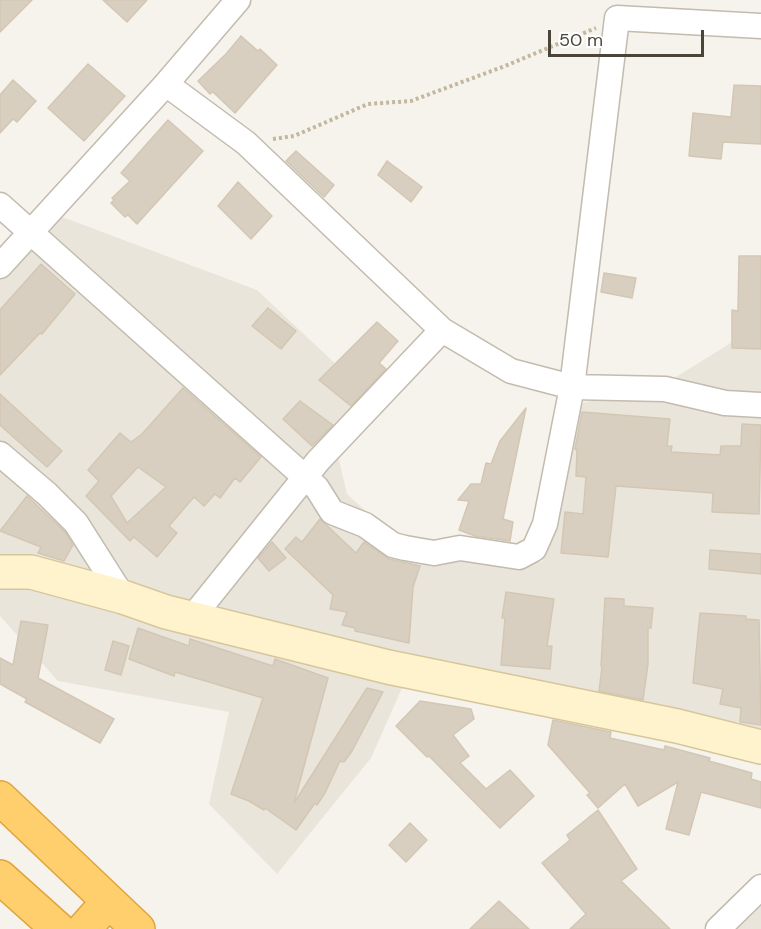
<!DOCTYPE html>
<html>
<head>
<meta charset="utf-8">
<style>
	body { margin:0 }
	#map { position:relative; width:761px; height:929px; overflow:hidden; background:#f6f3ec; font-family:"DM Sans",sans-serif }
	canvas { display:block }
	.scale { position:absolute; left:548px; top:30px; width:156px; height:27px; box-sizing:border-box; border:3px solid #4b4439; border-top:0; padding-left:8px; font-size:18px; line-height:21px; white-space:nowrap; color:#4b4439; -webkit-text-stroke:4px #fff; paint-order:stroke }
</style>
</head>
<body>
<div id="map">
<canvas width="761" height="929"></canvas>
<div class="scale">50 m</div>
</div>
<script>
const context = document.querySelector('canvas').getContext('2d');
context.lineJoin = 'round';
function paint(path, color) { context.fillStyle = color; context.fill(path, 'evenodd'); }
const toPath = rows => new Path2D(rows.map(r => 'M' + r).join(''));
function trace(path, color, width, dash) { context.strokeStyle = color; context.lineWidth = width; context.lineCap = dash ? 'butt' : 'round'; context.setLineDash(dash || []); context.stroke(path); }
const residential = toPath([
	[49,212,257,290,376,402,336,447,347,494,392,535,480,561,542,562,553,485,570,406,665,384,761,324,761,737,738,722,635,728,508,705,402,688,371,758,277,874,209,804,229,712,58,681,0,616,0,267],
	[761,890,761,929,718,929]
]);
const building = toPath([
	[0,0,32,0,0,32,0,0],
	[103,0,147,0,127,22,103,0],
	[241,36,258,51,260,49,277,65,235,113,213,92,210,94,198,81,226,54,241,36],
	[88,64,125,96,84,141,48,108,88,64],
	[13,80,36,101,17,122,13,119,0,133,0,95,13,80],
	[734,85,761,86,761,144,723,142,721,159,689,156,693,113,731,117,734,85],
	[168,120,203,151,137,224,128,215,125,217,111,203,114,200,112,198,130,181,121,173,168,120],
	[296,151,334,185,324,197,286,161,296,151],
	[387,161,422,187,411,202,378,175,387,161],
	[238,182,272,216,251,239,218,206,238,182],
	[739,256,761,256,761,349,732,348,732,310,738,311,739,256],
	[41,264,75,294,42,334,40,333,0,375,0,310,41,264],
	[604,273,636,278,632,298,601,292,604,273],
	[268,308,296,331,281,349,252,326,268,308],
	[377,322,398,341,379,363,386,369,351,406,319,380,377,322],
	[183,388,261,457,240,482,235,478,220,498,215,494,204,506,194,497,169,526,177,533,157,557,134,537,130,541,86,496,99,481,88,470,120,433,131,442,142,434,183,388],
	[138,467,166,487,127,523,111,496,138,467],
	[0,394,62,451,47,467,0,425,0,394],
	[300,401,333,425,312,446,283,419,300,401],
	[526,408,503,519,513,522,510,541,475,536,459,530,469,501,458,500,471,484,481,484,486,463,491,464,500,441,526,408],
	[582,412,670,419,667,446,672,446,671,452,720,455,721,446,741,446,742,424,761,425,759,514,712,512,713,493,616,486,608,557,561,553,565,512,583,514,586,477,576,476,577,450,575,449,582,412],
	[27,496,65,532,73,545,64,561,38,553,41,547,0,531,27,496],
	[320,519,356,553,364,542,389,559,420,566,413,587,409,643,355,631,355,628,342,625,347,612,330,609,333,595,285,549,296,537,302,542,320,519],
	[272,542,286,558,269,571,258,558,272,542],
	[710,550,761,554,761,574,709,569,710,550],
	[506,592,554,599,547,646,552,646,550,669,501,665,505,618,502,618,506,592],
	[605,598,624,599,624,606,653,608,651,628,648,628,648,664,643,700,599,691,602,667,601,666,605,598],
	[700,613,746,616,746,619,759,620,761,725,740,722,741,708,720,704,723,689,693,683,700,613],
	[21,621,48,625,38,678,114,719,100,743,25,702,27,699,0,684,0,658,13,665,21,621],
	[138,628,189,646,190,639,273,666,275,659,328,678,294,803,367,688,383,692,352,751,344,762,340,761,325,793,317,805,315,803,296,830,265,808,264,810,249,801,231,794,263,698,175,672,174,676,129,659,138,628],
	[113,641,129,646,121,675,105,670,113,641],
	[420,701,471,709,474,719,453,735,469,756,460,763,486,789,510,770,534,796,500,828,429,756,427,757,396,726,420,701],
	[553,720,611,732,610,738,664,750,665,746,710,758,709,761,752,773,751,779,761,782,761,808,701,792,689,835,666,829,678,782,638,806,625,784,598,808,587,795,590,793,548,745,553,720],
	[598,810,637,869,621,881,670,929,570,929,586,914,542,863,570,840,567,835,598,810],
	[410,823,427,840,406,862,389,845,410,823],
	[499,901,529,929,470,929,499,901]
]);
const path = toPath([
	[273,139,294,136,368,104,411,101,505,66,596,28]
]);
const street = toPath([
	[166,84,246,143,442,330,511,371,572,387,665,389,725,403,761,405],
	[0,205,317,488,332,512,365,525,393,545,405,548,434,553,460,548,519,557,534,549,545,524,572,387,617,18,761,26],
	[0,266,166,84,238,0],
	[0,454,47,494,76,523,123,597],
	[191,619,318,461,442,330],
	[718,929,761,887]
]);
const secondary = toPath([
	[0,572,31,572,123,597,166,612,388,667,677,726,761,747]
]);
const highway = toPath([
	[0,798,138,929],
	[0,877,58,929],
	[84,929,108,902]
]);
paint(residential, '#eae5da');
paint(building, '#d8cfc1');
trace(building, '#d3c7b4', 1.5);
trace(street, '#c2bbae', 27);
trace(secondary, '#d6c79b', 36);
trace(highway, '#e0a43c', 36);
trace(path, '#c4b79f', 4, [3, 3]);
trace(street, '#fff', 24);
trace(secondary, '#fff3cd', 33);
trace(highway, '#ffcf6e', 33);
</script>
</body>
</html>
